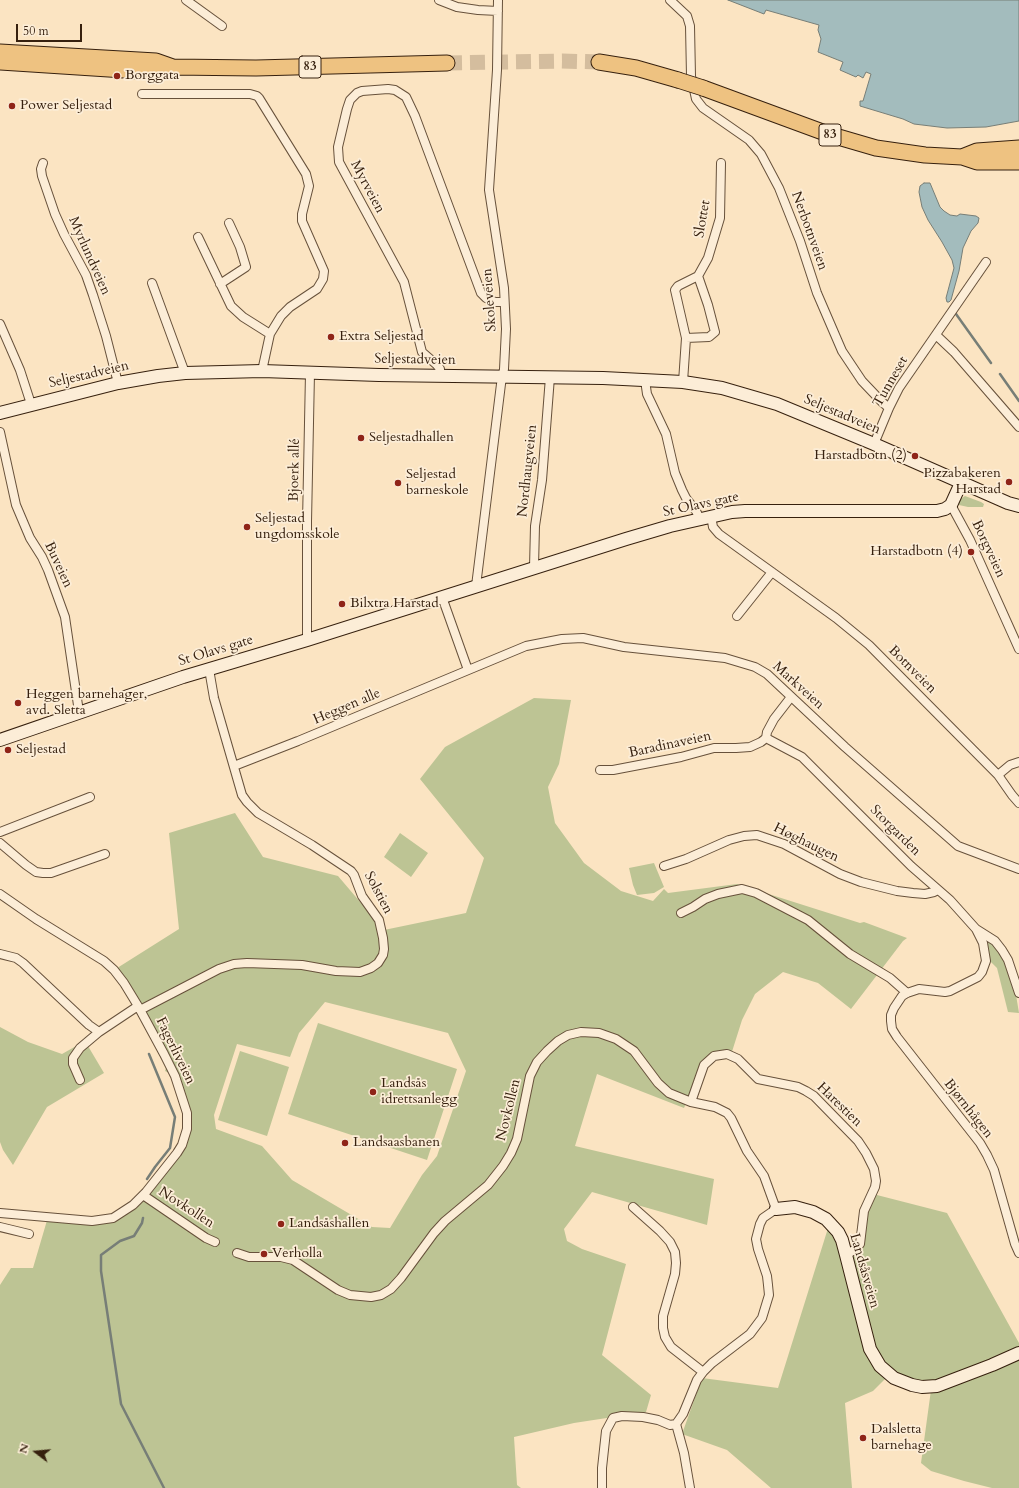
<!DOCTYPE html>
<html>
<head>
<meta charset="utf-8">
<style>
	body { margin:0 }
	#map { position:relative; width:1019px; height:1488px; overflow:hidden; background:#fbe4c2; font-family:Cardo,serif }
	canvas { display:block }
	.north { position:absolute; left:16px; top:1432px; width:40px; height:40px; -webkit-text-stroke:3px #fcedd7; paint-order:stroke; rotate:286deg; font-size:11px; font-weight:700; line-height:16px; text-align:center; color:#36200e }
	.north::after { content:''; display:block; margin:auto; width:14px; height:18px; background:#36200e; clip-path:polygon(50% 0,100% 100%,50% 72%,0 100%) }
	.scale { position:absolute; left:16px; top:24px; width:66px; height:18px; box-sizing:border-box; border:2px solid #36200e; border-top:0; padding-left:5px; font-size:12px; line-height:14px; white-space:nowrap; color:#36200e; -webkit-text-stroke:3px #fcedd7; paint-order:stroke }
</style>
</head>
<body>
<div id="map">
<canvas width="1019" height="1488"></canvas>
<div class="north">N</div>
<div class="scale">50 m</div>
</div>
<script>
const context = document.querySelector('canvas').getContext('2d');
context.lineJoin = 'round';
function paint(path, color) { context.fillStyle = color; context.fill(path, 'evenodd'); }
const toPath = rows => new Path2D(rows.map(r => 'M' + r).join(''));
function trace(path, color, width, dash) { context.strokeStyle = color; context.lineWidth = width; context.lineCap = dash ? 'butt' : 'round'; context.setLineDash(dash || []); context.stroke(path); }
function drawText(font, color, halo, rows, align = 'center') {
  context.font = font + ' Cardo,serif'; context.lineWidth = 3.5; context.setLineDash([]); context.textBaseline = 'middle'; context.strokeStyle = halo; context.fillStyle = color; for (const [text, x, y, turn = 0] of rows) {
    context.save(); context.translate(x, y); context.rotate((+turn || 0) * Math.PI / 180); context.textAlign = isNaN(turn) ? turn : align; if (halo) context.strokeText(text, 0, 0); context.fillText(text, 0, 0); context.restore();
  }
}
const green = toPath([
	[965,496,981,502,984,504,983,507,968,507,959,505,959,500],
	[534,698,571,700,559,764,548,787,555,823,584,863,621,891,653,901,664,889,668,893,737,884,860,923,864,922,907,938,903,941,851,1009,818,983,783,972,755,994,742,1020,730,1058,720,1051,702,1065,684,1108,597,1074,575,1146,714,1179,707,1225,592,1192,564,1229,567,1241,582,1249,626,1264,602,1355,651,1395,646,1412,574,1423,514,1437,517,1485,521,1488,0,1488,0,1285,11,1268,33,1268,48,1217,115,1219,170,1164,187,1127,171,1074,165,1071,167,1065,114,970,179,929,169,833,235,813,263,857,338,876,384,930,466,913,484,858,420,779,445,747],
	[325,1002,448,1033,466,1071,437,1156,422,1175,390,1228,372,1227,292,1180,262,1146,216,1129,214,1115,237,1044,290,1057,299,1033],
	[400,833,428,853,411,877,384,857],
	[654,863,664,887,654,893,637,895,633,885,629,868],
	[983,936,992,942,1007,965,1016,995,1019,1013,1008,1012,997,968,988,959],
	[318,1023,457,1069,427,1160,288,1114],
	[0,1027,28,1042,62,1054,85,1041,104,1073,47,1107,13,1165,3,1150,0,1142],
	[240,1051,289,1067,267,1136,218,1120],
	[873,1194,947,1213,1019,1343,1019,1488,992,1488,964,1481,931,1471,921,1463,931,1390,889,1375,873,1391,845,1403,852,1488,771,1488,727,1450,682,1434,702,1378,778,1388,829,1225,847,1263]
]);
const water = toPath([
	[728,0,1019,0,1019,121,986,127,947,128,914,124,903,119,860,106,860,101,863,101,871,74,866,72,863,78,858,75,856,77,840,70,843,62,818,52,821,39,818,30,819,25,766,10,764,14,728,0],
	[924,183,930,183,940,207,944,211,950,215,957,216,960,214,976,216,979,218,978,223,971,231,963,248,959,271,951,300,949,302,947,302,946,298,954,268,952,260,942,242,928,220,922,207,919,192,920,186,924,183]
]);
const stream = toPath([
	[956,314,991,363],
	[1000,374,1019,401],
	[147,1179,155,1167,170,1148,175,1117,149,1054],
	[143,1218,142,1223,134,1236,120,1241,101,1255,101,1271,121,1404,164,1488]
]);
const highwayTunnel = toPath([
	[447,63,562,61,599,62]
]);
const street = toPath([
	[186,0,222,26],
	[439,0,457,7,478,10,498,11],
	[670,0,687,16,690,26,691,76,696,99,703,108,749,140,761,154,779,188,800,241,817,293,842,351,862,381,882,402,889,408],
	[142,94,250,94,257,96,259,98,306,174,309,186,302,214,302,221,324,271,323,279,317,289,290,307,281,316,270,334],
	[43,163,41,169,42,176,55,214,64,234,86,275,93,295,106,336,118,383],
	[198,237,231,306,243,317,270,334,262,371],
	[152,283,185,373],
	[220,284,246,267,240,247,229,223],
	[0,324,20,370,31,404],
	[936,335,954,352,1019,427],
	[686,338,709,337,715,332,708,305,698,276],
	[440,376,440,369,437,365,422,352,404,282,339,162,338,147,347,109,350,100,357,93,362,91,388,89,395,90,406,97,415,116,481,293,486,298,495,302,504,302],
	[645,380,647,394,666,434,675,473,682,490,686,498,696,511,700,519],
	[683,382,686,338,675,290,678,286,698,276,708,258,720,218,721,163],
	[0,432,16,505,30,538,42,557,48,570,65,617,79,712],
	[874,444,889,408,899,388,986,262],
	[951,505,970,540,1019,649],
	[711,516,713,527,719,534,836,618,869,645,998,775,1012,795,1019,803],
	[534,567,535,526,542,480,550,377],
	[476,586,501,384,504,369,506,329,504,288,489,190,497,70,498,0],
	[442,597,468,670],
	[737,616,772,572],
	[307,640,307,522,310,373],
	[791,697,774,719,767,732,766,738,802,757,911,866,950,900,976,929,995,941,1002,950,1008,960,1019,993],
	[234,766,298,741,526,646,562,639,583,638,624,647,725,658,755,667,767,674,845,747,958,846,1019,869],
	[600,770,613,770,681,757,714,748,736,748,750,747,761,742,766,738],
	[998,775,1010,765,1019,762],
	[0,832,90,797],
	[0,843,26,865,36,872,43,873,51,873,105,854],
	[664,866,686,859,729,840,744,836,757,835,784,844,840,874,861,882,897,891,913,893,925,894,934,892,938,890],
	[0,894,36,919,104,961,114,970,124,983,138,1006,164,1054,175,1076,187,1113,187,1129,182,1145,177,1153,146,1192,133,1205,113,1218,92,1221,0,1213],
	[681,913,693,907,705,899,718,894,742,889,756,893,808,920,850,954,890,978,907,993],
	[976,929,983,943,986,961,982,972,978,977,950,991,945,992,919,989,907,993,902,996,894,1008,891,1015,891,1021,892,1029,897,1037,980,1143,987,1155,994,1170,1015,1244,1019,1253],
	[0,954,16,958,23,963,89,1025,99,1032,138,1006],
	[140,1010,219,969,234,964,247,963,302,965,336,971,360,972,371,968,378,963,383,955,384,949,383,938,379,920,362,896,354,875,351,871,312,845,258,813,247,802,242,795,214,698,209,669],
	[80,1080,73,1064,73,1058,80,1048,99,1032],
	[691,1102,704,1065,714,1056,727,1054,738,1059,758,1079,798,1087,806,1091,814,1096,858,1141,866,1153,874,1169,876,1181,875,1187,864,1211,860,1244,854,1250,846,1255],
	[143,1195,206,1238,215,1242],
	[633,1207,660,1231,670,1242,675,1252,676,1263,675,1274,663,1316,663,1328,665,1337,671,1347,703,1372],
	[0,1227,29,1234],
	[237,1253,249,1257,281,1257,293,1260,338,1290,350,1295,371,1297,381,1295,391,1289,401,1278,434,1233,445,1221,488,1185,503,1166,511,1153,517,1139,530,1076,537,1062,547,1051,558,1041,568,1035,581,1032,599,1033,616,1039,634,1051,658,1083,669,1093,691,1102,715,1107,727,1113,731,1118,747,1151,764,1176,776,1209,763,1218,760,1224,756,1239,758,1249,767,1276,768,1285,769,1295,762,1318,750,1334,712,1363,703,1372,697,1380,683,1414,676,1424],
	[676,1424,684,1453,690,1488],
	[602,1488,602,1468,606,1431,613,1418,622,1416,643,1417,658,1420,670,1425,676,1424]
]);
const secondary = toPath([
	[0,413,118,383,158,376,185,373,262,371,379,375,603,378,683,382,722,388,777,404,874,444,1008,503,1019,506],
	[0,740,183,677,307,640,626,539,670,526,732,512,745,511,937,511,945,509,951,505,961,483],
	[776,1209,795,1207,813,1212,826,1219,838,1232,842,1240,846,1255,870,1349,880,1366,894,1378,912,1385,922,1387,937,1386,992,1365,1019,1353]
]);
const highway = toPath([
	[0,52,156,61,173,67],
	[0,62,155,72,173,67,256,68,447,63],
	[599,62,636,68,678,80],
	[703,88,828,134,876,148,925,155,962,157,977,162,1019,162],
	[962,157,977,151,1019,148]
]);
const highwayBridge = toPath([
	[678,80,703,88]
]);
const markers = [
	[117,76,4,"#8f2418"],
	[12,106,4,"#8f2418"],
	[331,337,4,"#8f2418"],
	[361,438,4,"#8f2418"],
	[915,456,4,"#8f2418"],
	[1009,482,4,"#8f2418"],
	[398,483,4,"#8f2418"],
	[247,527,4,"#8f2418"],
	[971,552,4,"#8f2418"],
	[342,604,4,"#8f2418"],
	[18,703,4,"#8f2418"],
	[8,750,4,"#8f2418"],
	[373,1092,4,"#8f2418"],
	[345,1143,4,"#8f2418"],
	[281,1224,4,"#8f2418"],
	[264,1254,4,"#8f2418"],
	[863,1438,4,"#8f2418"]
];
const shields = [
	[310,67,22],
	[830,135,22]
];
const shieldNames = [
	["83",310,67],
	["83",830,135]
];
const poiNames = [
	["Borggata",125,76],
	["Power Seljestad",20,106],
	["Extra Seljestad",339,337],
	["Seljestadhallen",369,438],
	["Harstadbotn (2)",907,456,"right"],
	["Pizzabakeren",1001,474,"right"],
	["Harstad",1001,490,"right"],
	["Seljestad",406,475],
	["barneskole",406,491],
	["Seljestad",255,519],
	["ungdomsskole",255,535],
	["Harstadbotn (4)",963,552,"right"],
	["Bilxtra Harstad",350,604],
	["Heggen barnehager,",26,695],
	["avd. Sletta",26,711],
	["Seljestad",16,750],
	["Landsås",381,1084],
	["idrettsanlegg",381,1100],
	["Landsaasbanen",353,1143],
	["Landsåshallen",289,1224],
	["Verholla",272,1254],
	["Dalsletta",871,1430],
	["barnehage",871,1446]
];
const streetNames = [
	["Myrveien",367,187,62],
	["Slottet",703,219,-80],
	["Nerbotnveien",809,231,70],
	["Myrlundveien",89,256,66],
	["Skoleveien",490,300,-94],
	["Seljestadveien",415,360,1],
	["Seljestadveien",89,375,-13],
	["Tunneset",891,382,-60],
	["Seljestadveien",842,415,23],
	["Bjoerk allé",295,470,-89],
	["Nordhaugveien",528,471,-84],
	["St Olavs gate",701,505,-12],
	["Borgveien",988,549,65],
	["Buveien",58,565,65],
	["St Olavs gate",216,651,-17],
	["Botnveien",912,670,45],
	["Markveien",798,686,42],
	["Heggen alle",347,707,-23],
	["Baradinaveien",670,745,-12],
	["Storgarden",895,831,45],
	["Høghaugen",806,843,26],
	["Solstien",378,893,62],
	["Fagerliveien",175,1051,64],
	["Harestien",839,1105,44],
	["Bjørnhågen",968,1109,52],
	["Novkollen",509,1110,-76],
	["Novkollen",186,1208,33],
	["Landsåsveien",864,1271,74]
];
paint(green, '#bdc494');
paint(water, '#a3bcbd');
trace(water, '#777e77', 1);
trace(stream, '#777e77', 2.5);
trace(highwayTunnel, '#d4bd9e', 15, [15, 8]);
trace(street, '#67513b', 10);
trace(secondary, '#36200e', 14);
trace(highway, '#36200e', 17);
trace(street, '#fcedd7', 8);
trace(secondary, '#fcedd7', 12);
trace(highway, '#eec281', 15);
trace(highwayBridge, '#36200e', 17, []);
trace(highwayBridge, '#eec281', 15);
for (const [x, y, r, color] of markers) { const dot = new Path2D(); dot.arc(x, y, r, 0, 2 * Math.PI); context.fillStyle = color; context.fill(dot); trace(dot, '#fcedd7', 1.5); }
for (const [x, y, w] of shields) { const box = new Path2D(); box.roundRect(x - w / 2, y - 11, w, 22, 3); context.fillStyle = '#fcedd7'; context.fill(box); trace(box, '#36200e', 1); }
drawText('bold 13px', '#36200e', null, shieldNames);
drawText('14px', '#36200e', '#fcedd7', poiNames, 'left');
drawText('14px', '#36200e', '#fcedd7', streetNames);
</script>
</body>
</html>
